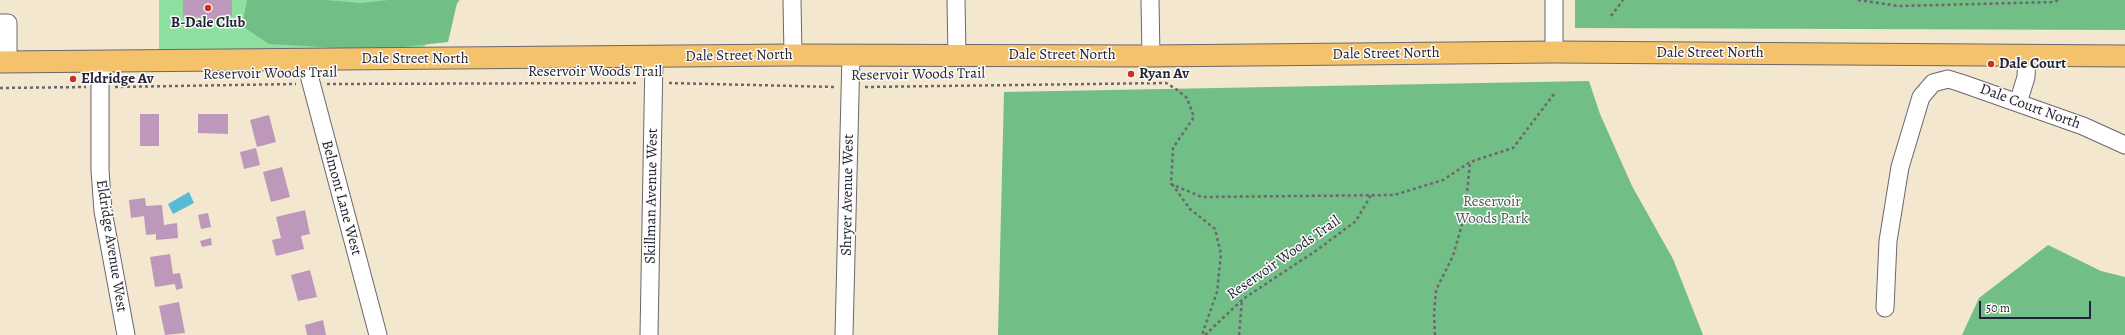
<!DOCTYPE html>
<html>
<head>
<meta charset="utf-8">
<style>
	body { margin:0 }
	#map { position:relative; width:2125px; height:335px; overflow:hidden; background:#f3e7cf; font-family:Alegreya,serif }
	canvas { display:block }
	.scale { position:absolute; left:1979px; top:301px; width:112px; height:18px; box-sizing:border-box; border:2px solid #22223b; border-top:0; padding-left:5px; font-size:12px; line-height:14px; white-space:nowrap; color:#22223b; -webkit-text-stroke:3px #fdfcf7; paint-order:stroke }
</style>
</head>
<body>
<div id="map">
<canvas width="2125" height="335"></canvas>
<div class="scale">50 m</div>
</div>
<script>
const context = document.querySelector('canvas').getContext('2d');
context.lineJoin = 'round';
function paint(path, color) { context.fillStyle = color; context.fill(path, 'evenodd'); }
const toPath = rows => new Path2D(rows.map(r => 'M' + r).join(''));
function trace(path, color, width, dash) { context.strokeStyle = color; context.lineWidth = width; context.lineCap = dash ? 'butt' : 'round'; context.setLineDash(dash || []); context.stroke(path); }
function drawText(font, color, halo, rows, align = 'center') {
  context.font = font + ' Alegreya,serif'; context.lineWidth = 3; context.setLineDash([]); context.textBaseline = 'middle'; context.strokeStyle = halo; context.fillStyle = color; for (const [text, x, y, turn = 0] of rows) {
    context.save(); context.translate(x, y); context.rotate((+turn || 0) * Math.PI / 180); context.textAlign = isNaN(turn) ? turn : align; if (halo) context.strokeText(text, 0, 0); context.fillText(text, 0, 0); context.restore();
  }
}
const green = toPath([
	[159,0,460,0,415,59,159,61]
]);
const forest = toPath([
	[247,0,326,0,360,3,389,0,459,0,457,3,448,42,375,50,269,44,242,26],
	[1575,0,2125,0,2125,30,1575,28],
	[1589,81,1600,114,1632,186,1673,259,1703,335,998,335,1004,92],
	[2048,245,2101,271,2125,277,2125,335,1962,335,1979,298]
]);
const water = toPath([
	[189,192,194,203,173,214,168,204]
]);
const building = toPath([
	[183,0,232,0,232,16,221,16,221,20,202,20,201,17,183,17],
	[140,114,159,114,159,146,140,146],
	[198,114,228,114,228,134,198,133],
	[269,115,276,142,257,147,250,120],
	[256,148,260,165,244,169,240,152],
	[282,167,290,197,271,202,263,172],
	[145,198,146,206,162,205,164,225,177,223,178,238,156,240,156,234,146,235,144,216,131,218,129,200],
	[305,210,310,234,301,236,304,249,276,256,272,240,281,238,276,217],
	[208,213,211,227,201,229,198,215],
	[211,238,212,245,202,247,200,241],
	[170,254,173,274,180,273,183,288,176,290,175,284,155,287,150,257],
	[310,270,317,297,298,301,291,275],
	[179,302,185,333,165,335,159,306],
	[323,320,326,335,307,335,305,325]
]);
const path = toPath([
	[1858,0,1899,6,2055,2,2058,0],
	[1611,16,1623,0],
	[669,83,836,87],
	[327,84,638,83],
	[115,87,296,84],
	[865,87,1166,83,1176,89,1187,98,1194,117,1173,148,1171,184,1202,197,1394,195,1443,180,1470,162,1513,148,1554,94],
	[0,88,86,87],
	[1172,184,1190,209,1215,229,1221,254,1217,292,1202,335],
	[1205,335,1243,299,1317,250,1356,221,1371,195],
	[1239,335,1242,300],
	[1435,335,1434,314,1436,290,1453,256,1465,214,1470,162]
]);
const minor = toPath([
	[792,0,793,55],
	[956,0,957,55],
	[1150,0,1151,56],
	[1554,0,1554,52],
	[0,23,8,23,8,62],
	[305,60,378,335],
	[100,62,100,170,103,211,126,335],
	[2018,103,2026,77,2027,55],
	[1885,308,1888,241,1900,167,1921,97,1933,83,1948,79,1961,83,2083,126,2125,145],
	[649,335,654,57],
	[844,335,851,55]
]);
const major = toPath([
	[0,62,793,55,1151,56,1554,52,2125,56]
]);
const markers = [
	[208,8,4,"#c8321e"],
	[1991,64,4,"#c8321e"],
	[1131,74,4,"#c8321e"],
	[73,79,4,"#c8321e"]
];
const poiNames = [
	["B-Dale Club",208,23,"center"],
	["Dale Court",1999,64],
	["Ryan Av",1139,74],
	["Eldridge Av",81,79]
];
const streetNames = [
	["Dale Street North",1710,53],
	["Dale Street North",1386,54,-1],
	["Dale Street North",1062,55],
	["Dale Street North",739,56,-1],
	["Dale Street North",415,59],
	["Reservoir Woods Trail",595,72],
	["Reservoir Woods Trail",270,74,-1],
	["Reservoir Woods Trail",918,75,-1],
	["Dale Court North",2030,107,20],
	["Shryer Avenue West",848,195,-89],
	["Skillman Avenue West",652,196,-89],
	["Belmont Lane West",341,198,75],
	["Eldridge Avenue West",111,246,81],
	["Reservoir Woods Trail",1284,258,-35]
];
const parkNames = [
	["Reservoir",1492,202],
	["Woods Park",1492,219]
];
paint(green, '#8ee0a1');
paint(forest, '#72be87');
paint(water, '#57bbd5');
paint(building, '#be98ba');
trace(minor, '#6b676f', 19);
trace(major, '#6b676f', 23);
trace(path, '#6b676f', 2.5, [3, 3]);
trace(minor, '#fff', 17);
trace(major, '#f4c26a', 21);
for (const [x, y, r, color] of markers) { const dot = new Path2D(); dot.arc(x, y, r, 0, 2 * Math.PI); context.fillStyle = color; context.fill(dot); trace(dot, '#fdfcf7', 1.5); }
drawText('bold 15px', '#22223b', '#fdfcf7', poiNames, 'left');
drawText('15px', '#22223b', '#fdfcf7', streetNames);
drawText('15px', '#425b5a', '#fdfcf7', parkNames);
</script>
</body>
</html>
